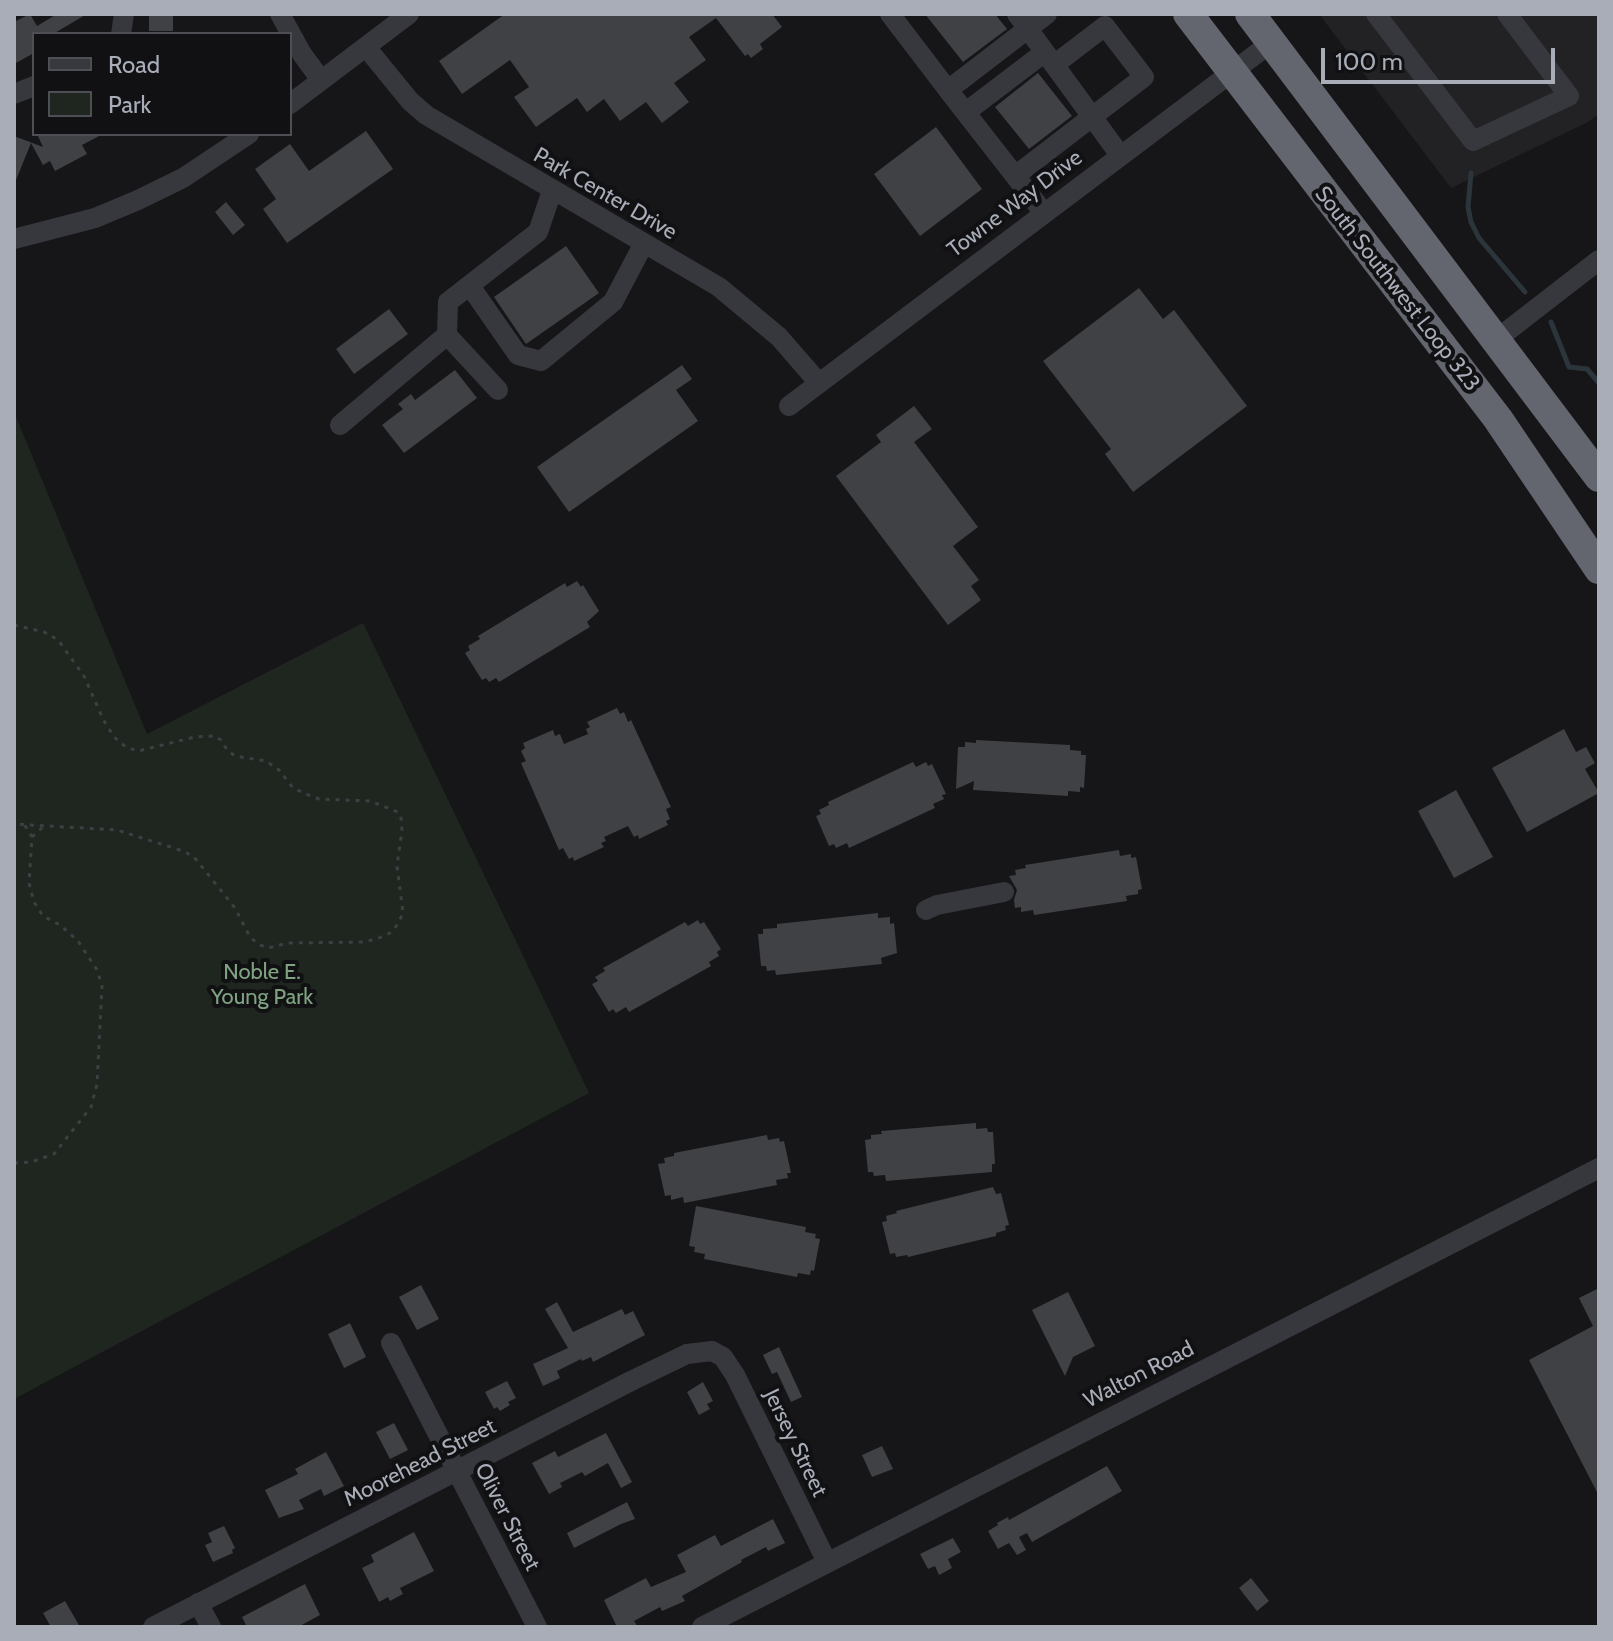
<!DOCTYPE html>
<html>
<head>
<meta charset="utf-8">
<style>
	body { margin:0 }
	#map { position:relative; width:1613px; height:1641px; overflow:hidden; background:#161618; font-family:Cabin,sans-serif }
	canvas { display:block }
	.frame { position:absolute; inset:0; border:16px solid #a8adb8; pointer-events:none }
	.legend { position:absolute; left:32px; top:32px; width:260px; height:104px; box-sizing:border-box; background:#111113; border:2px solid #4d4f55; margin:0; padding:10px 14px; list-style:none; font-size:24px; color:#a8adb8 }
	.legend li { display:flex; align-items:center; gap:16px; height:40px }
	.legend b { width:40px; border:2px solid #4d4f55 }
	.scale { position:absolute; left:1321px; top:48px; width:234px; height:36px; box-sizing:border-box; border:4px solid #a8adb8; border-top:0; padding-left:10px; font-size:24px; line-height:28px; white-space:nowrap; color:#a8adb8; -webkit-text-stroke:6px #111113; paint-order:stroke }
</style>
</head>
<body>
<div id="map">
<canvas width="1613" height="1641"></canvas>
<div class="frame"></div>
<ul class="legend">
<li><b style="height:10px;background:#37383d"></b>Road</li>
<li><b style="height:22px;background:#1e261f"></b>Park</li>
</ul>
<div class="scale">100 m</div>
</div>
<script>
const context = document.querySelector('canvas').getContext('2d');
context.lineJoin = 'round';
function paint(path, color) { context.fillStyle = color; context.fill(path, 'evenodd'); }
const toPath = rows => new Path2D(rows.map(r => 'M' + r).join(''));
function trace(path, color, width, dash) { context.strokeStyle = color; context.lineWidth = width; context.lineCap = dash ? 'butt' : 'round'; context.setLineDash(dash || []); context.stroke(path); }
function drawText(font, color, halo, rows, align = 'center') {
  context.font = font + ' Cabin,sans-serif'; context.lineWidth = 8; context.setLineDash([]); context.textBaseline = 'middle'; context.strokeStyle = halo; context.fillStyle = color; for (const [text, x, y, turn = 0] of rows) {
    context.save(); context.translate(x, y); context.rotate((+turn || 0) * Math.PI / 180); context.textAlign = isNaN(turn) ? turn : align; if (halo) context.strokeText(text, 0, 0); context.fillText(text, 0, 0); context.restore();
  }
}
const built = toPath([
	[1319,14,1599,14,1599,114,1588,122,1451,188]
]);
const green = toPath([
	[14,412,147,734,363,623,589,1093,14,1399]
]);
const stream = toPath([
	[1471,173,1468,207,1471,222,1479,238,1525,292],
	[1551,322,1569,367,1587,369,1599,383]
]);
const building = toPath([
	[30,14,37,26,57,14,87,14,53,34,34,34,34,53,14,64,14,22],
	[149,14,173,14,173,31,149,31],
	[505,14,772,14,782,27,760,44,763,49,751,58,748,54,745,56,716,18,689,37,706,60,674,83,689,102,662,123,646,102,620,121,604,99,587,112,577,98,536,127,514,97,529,87,510,60,462,94,439,61],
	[925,14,995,14,1007,29,963,62],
	[1038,73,1072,116,1029,149,995,107],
	[936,127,982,189,920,236,874,174],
	[366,131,393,169,287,243,263,209,276,199,255,169,290,144,309,171],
	[37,134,103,134,82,145,87,154,55,171,50,161,43,165,31,143,14,185,14,136,43,147],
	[226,202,245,225,233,235,215,212],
	[566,246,599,293,526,344,494,297],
	[1139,288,1163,319,1174,310,1247,406,1133,492,1105,454,1111,449,1043,361],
	[389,309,408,334,354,374,336,349],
	[682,365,692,379,676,390,698,421,569,512,537,467],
	[455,370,477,398,404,453,382,425,403,409,398,404,411,394,415,400],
	[914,406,932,429,914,442,978,527,953,546,979,580,971,586,981,600,948,625,836,476,881,442,876,435],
	[577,581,581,587,583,585,599,611,587,622,590,627,499,682,496,678,489,682,486,678,482,680,465,653,470,650,468,646,480,639,478,636,565,583,567,587],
	[617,708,620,714,624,712,628,722,631,720,671,807,666,809,670,819,666,821,668,825,639,839,638,835,634,837,628,826,604,837,606,841,601,843,604,847,574,861,573,857,569,859,563,848,559,850,521,763,526,761,521,751,525,748,523,743,553,730,555,736,560,734,564,744,588,734,586,729,590,727,587,722],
	[1564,729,1576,752,1586,747,1595,763,1585,769,1599,793,1527,832,1492,768],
	[976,740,1070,745,1070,750,1081,751,1081,755,1086,755,1084,788,1080,787,1080,792,1068,791,1068,796,973,790,974,781,956,789,958,747,965,747,965,742,976,743],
	[913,762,916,767,926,762,928,766,932,764,946,794,942,795,944,799,933,804,935,808,849,848,847,843,836,848,834,844,829,846,816,816,821,814,819,810,829,805,828,802],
	[1456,790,1493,857,1454,878,1418,811],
	[1119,850,1120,856,1131,854,1131,858,1136,857,1142,889,1138,890,1138,894,1126,896,1127,901,1034,915,1033,910,1021,912,1021,907,1015,908,1014,900,1017,890,1009,876,1016,875,1015,870,1026,868,1025,865],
	[878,913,878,918,890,917,890,924,894,923,897,953,881,958,882,964,776,975,775,970,767,971,766,966,761,966,758,934,763,934,763,929,777,928,777,924],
	[698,920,700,924,704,922,721,949,717,952,719,956,709,962,711,966,629,1012,626,1007,616,1013,613,1009,609,1012,592,984,598,981,595,977,605,971,603,968,685,922,688,926],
	[976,1123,976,1129,987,1128,988,1132,993,1132,995,1164,992,1164,992,1172,886,1181,885,1175,874,1176,873,1172,868,1172,865,1140,871,1139,871,1135,882,1134,881,1131],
	[767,1135,768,1140,779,1138,780,1142,784,1141,791,1173,787,1173,788,1178,776,1180,777,1185,684,1203,683,1197,671,1200,671,1195,665,1196,658,1164,665,1163,664,1158,674,1156,674,1153],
	[993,1187,996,1194,1001,1193,1009,1225,1005,1226,1006,1230,996,1233,996,1236,908,1257,907,1255,896,1257,895,1253,890,1254,882,1222,887,1221,886,1216,897,1213,896,1211],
	[696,1206,806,1227,805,1232,816,1234,815,1238,820,1239,814,1271,811,1270,810,1275,798,1273,797,1277,704,1259,705,1254,694,1252,695,1247,689,1246],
	[421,1285,439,1319,417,1330,399,1297],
	[1599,1288,1599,1496,1529,1360,1593,1326,1579,1298],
	[1068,1292,1095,1346,1073,1357,1065,1376,1032,1310],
	[557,1302,573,1332,622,1309,625,1315,633,1311,645,1335,593,1362,591,1357,582,1361,581,1359,557,1371,560,1378,543,1386,533,1364,568,1348,545,1309],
	[350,1323,366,1357,344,1368,328,1334],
	[779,1347,802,1397,791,1402,777,1372,772,1374,763,1355],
	[507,1381,516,1398,508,1402,510,1405,500,1411,497,1407,494,1409,485,1392],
	[703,1382,713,1401,707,1404,710,1409,699,1415,687,1392],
	[394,1423,408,1450,390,1459,376,1432],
	[606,1433,632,1482,621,1488,608,1463,585,1476,582,1472,560,1483,562,1487,549,1494,532,1463,555,1451,558,1457],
	[882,1446,893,1469,872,1477,862,1455],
	[326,1452,344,1486,324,1496,321,1489,299,1500,304,1509,279,1518,265,1490,298,1474,295,1469],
	[1107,1466,1122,1491,1032,1542,1027,1533,1019,1537,1026,1550,1017,1555,1009,1543,998,1549,988,1531,998,1525,997,1523,1008,1517,1009,1520],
	[627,1502,635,1519,621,1524,574,1548,567,1533],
	[773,1519,785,1543,768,1551,766,1547,741,1560,742,1562,682,1596,685,1601,662,1611,660,1607,634,1621,638,1627,617,1627,604,1600,646,1578,651,1587,686,1572,677,1555,715,1535,721,1546],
	[224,1526,235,1548,232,1550,233,1553,213,1562,205,1545,212,1542,208,1533],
	[414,1532,434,1571,400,1588,403,1594,390,1601,388,1597,379,1602,362,1568,374,1562,371,1555],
	[953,1538,961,1552,948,1559,952,1568,939,1575,935,1566,928,1569,920,1554],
	[1251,1578,1269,1601,1257,1611,1239,1588],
	[305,1584,320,1615,298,1627,247,1627,242,1617],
	[65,1601,80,1627,51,1627,43,1613]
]);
const path = toPath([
	[14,625,44,632,58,640,84,676,103,719,114,737,126,747,138,751,195,737,214,736,221,740,227,750,235,756,266,761,279,770,293,788,306,794,319,799,370,801,398,812,401,818,402,830,397,866,403,913,398,924,390,933,377,939,363,942,288,943,268,948,258,944,250,937,235,908,194,857,183,851,117,830,14,824],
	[32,837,44,826],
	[14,1163,31,1162,54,1154,91,1107,97,1084,102,986,97,970,78,941,60,925,43,916,34,902,29,883,32,837,24,824]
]);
const minor = toPath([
	[280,14,302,54,321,80],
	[890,14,948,90,1047,14],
	[1017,14,1120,155],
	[1376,14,1473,141,1569,96,1507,14],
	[121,34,124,14],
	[366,47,410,101,426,115,719,287,779,337,819,383],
	[948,90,1044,213],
	[14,94,34,86],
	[290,104,409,14],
	[966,112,1045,52],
	[1015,176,1144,77,1105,26,1054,65],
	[14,239,95,218,138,200,183,178,249,134],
	[470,286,518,355,541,361,613,302,643,245],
	[447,335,498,390],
	[1497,339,1599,260],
	[789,406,1272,42],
	[340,425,447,335,448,302,538,232,552,191],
	[926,910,937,905,1004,892],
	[391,1343,537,1627],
	[198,1603,211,1627],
	[153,1627,631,1381,687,1354,712,1351,723,1357,735,1375,827,1562],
	[702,1627,1599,1168]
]);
const highway = toPath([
	[1188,14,1498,419,1599,569],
	[1250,14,1599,477]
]);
const streetNames = [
	["Park Center Drive",605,194,30],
	["Towne Way Drive",1015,204,-37],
	["South Southwest Loop 323",1397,289,52],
	["Walton Road",1139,1375,-27],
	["Jersey Street",795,1443,64],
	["Moorehead Street",420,1463,-27],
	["Oliver Street",507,1517,63]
];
const parkNames = [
	["Noble E.",262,973],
	["Young Park",262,998]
];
paint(built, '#222225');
paint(green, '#1e261f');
trace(stream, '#2c353c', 5);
paint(building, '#404145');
trace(path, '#3d3f44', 3, [4, 6]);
trace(minor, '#37383d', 20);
trace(highway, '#63666e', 30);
drawText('22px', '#a8adb8', '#111113', streetNames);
drawText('22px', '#7fa381', '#111113', parkNames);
</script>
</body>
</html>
